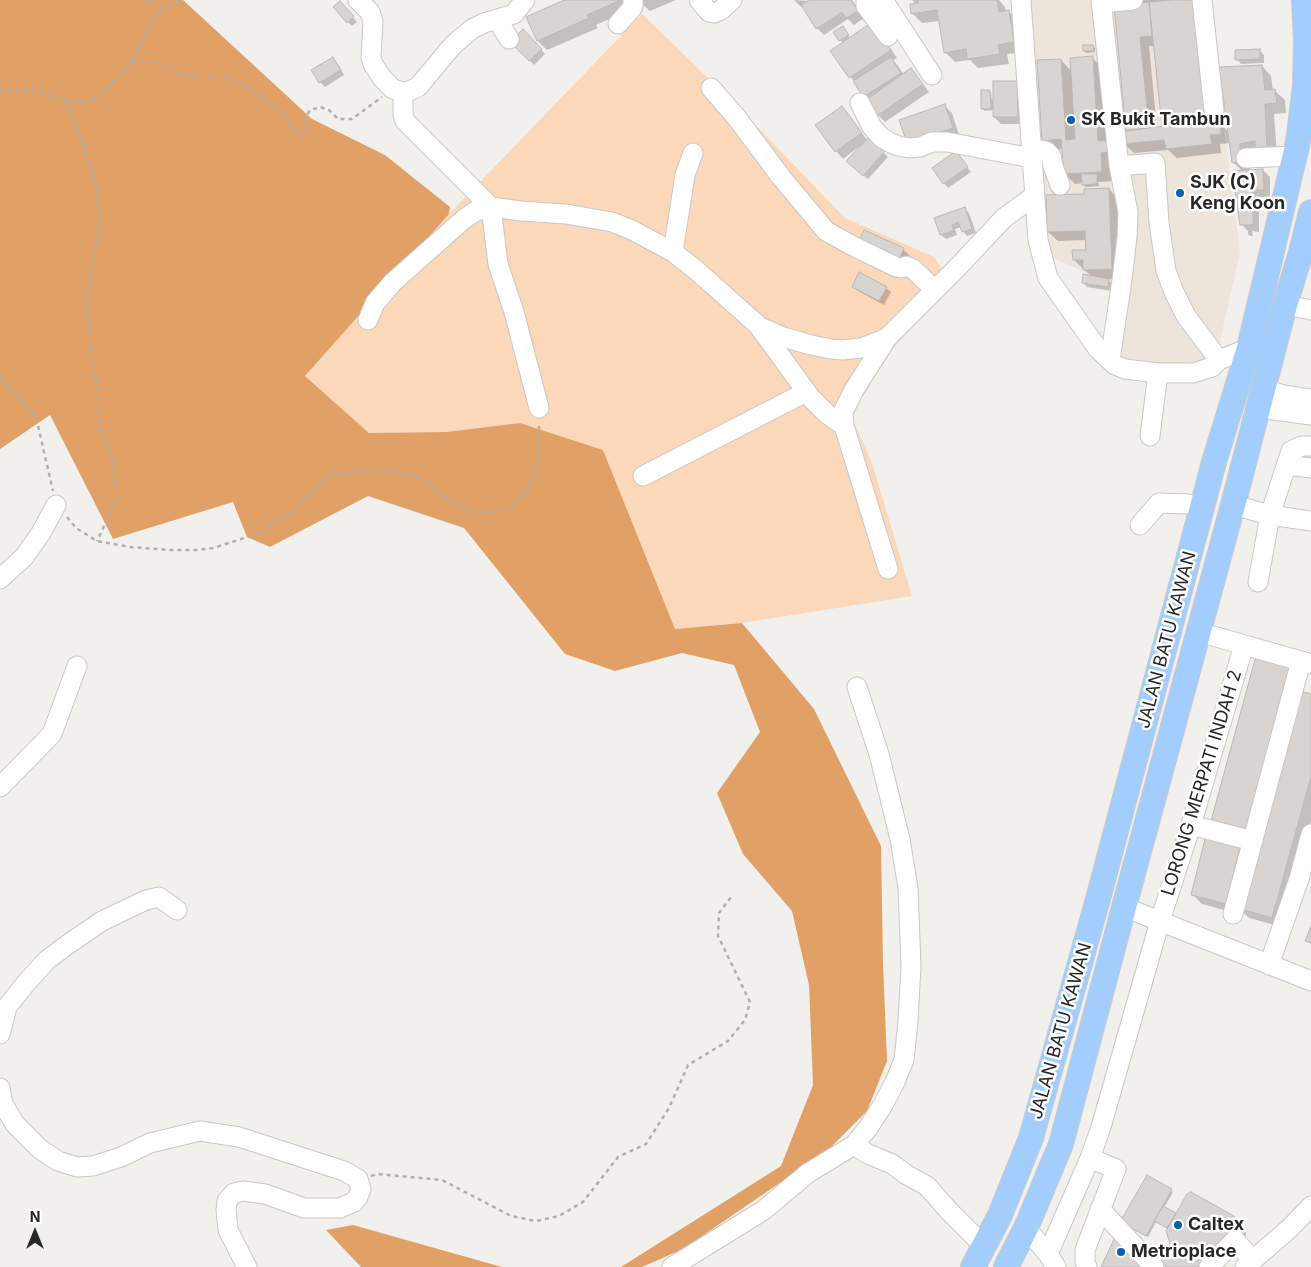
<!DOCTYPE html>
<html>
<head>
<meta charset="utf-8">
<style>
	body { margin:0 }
	#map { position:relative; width:1311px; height:1267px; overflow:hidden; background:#f2f0ed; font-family:Inter,sans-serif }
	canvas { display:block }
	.north { position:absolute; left:10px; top:1207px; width:50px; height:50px; -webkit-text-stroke:4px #fff; paint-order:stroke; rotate:0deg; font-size:14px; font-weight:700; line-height:20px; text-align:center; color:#282727 }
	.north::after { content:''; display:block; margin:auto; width:18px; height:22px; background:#282727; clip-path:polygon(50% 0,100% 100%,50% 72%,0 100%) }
</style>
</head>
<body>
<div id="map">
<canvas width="1311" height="1267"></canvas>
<div class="north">N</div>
</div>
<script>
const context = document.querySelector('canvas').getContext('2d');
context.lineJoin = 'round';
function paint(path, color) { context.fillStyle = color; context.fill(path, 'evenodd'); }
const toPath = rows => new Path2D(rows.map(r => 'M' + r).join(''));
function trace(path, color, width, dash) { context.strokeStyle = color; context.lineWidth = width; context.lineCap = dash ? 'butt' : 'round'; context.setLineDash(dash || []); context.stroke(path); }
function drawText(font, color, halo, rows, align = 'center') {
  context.font = font + ' Inter,sans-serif'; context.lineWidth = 5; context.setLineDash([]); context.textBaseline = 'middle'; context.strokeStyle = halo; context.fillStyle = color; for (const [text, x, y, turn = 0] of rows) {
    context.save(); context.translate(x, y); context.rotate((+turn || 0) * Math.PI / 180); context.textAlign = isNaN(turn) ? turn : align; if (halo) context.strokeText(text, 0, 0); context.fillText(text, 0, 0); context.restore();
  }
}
const built = toPath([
	[1027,0,1093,0,1120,240,1113,285,1045,254],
	[1106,0,1208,0,1240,253,1218,350,1204,361,1161,365,1119,359,1134,229]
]);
const green = toPath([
	[642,14,739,108,845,218,934,257,952,285,893,348,851,415,872,463,912,596,742,623,675,629,603,450,520,423,446,432,369,433,305,376,449,214]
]);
const forest = toPath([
	[0,0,183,0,312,119,385,155,450,207,449,214,305,376,369,433,446,432,520,423,603,450,675,629,742,623,814,709,881,846,883,964,887,1061,867,1111,828,1150,683,1249,642,1267,621,1267,781,1166,813,1085,809,985,792,911,743,854,717,793,760,732,734,665,682,653,615,671,565,654,464,528,368,496,270,547,247,537,233,502,113,539,50,415,0,449],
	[353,1225,502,1267,361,1267,326,1230]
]);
const shadow = toPath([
	[567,0,625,0,630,10,596,25,598,28,547,50,538,41],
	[641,0,676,0,650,11,642,4],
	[794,0,810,1,811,0,852,0,864,18,854,25,848,19,824,35,817,28,802,6,801,7],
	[912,0,999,0,1005,7,1006,12,1009,12,1019,21,1023,52,1007,54,1009,64,978,68,970,60,955,62,945,52,940,21,922,23,912,13,916,4],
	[1113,0,1183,0,1206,9,1218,122,1229,132,1262,66,1271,76,1273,91,1275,91,1285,100,1286,113,1274,114,1277,156,1249,154,1250,171,1263,170,1270,177,1270,197,1259,197,1259,232,1252,231,1253,236,1250,236,1248,234,1248,231,1241,224,1242,171,1234,163,1231,143,1220,144,1221,153,1177,158,1168,150,1134,153,1124,144,1127,132,1115,7],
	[1149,46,1154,46,1163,128,1157,129],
	[344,7,357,22,352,26,348,22],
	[845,30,850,38,879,31,897,58,893,60,898,66,904,75,911,70,918,77,929,92,885,122,878,115,832,51,843,43,840,40],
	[523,31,545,54,534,65,512,42],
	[1093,46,1095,48,1095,52,1086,53,1084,51],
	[1259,50,1264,55,1264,63,1241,64,1237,59],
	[332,58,337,63,344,75,325,87,320,82],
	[1092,58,1102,67,1112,181,1098,182,1099,186,1085,187,1083,183,1075,184,1065,174,1063,149,1053,150,1043,140,1061,60,1072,72],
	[1017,82,1024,89,1024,124,1001,124,994,117,994,110,985,111,983,109,989,91,991,93,992,100,994,100],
	[945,106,952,113,959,135,915,149],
	[842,107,849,115,867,140,869,138,888,157,868,179,848,161,861,147,860,146,843,159,836,151],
	[956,153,971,172,948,188,944,183],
	[1109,189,1118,199,1121,279,1107,279,1113,285,1112,291,1087,287,1083,282,1092,277,1074,260,1087,251,1087,240,1058,241,1048,232,1085,195],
	[965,209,969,213,976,233,967,236,963,231,961,227,955,229,957,235,946,239,941,235,936,218],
	[903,249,910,256,904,270,866,252],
	[853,286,886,288,891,292,884,305,858,291],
	[1296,691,1311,695,1311,821,1282,927,1249,918,1237,906,1235,913,1202,904,1192,894],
	[1147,1177,1173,1192,1164,1208,1176,1215,1233,1217,1246,1232,1246,1236,1244,1241,1168,1267,1171,1243,1169,1229,1156,1222,1148,1237,1124,1224]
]);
const building = toPath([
	[564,0,621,0,587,15,589,18,537,41,526,17,564,0],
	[809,0,851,0,858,11,846,18,842,12,816,29,801,5,809,0],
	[918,0,997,0,999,12,1009,10,1014,42,998,45,1000,54,967,59,966,49,944,53,937,10,911,14,910,4,918,3,918,0],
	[1171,0,1197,0,1210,122,1162,127,1149,2,1171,0],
	[340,1,354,16,347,23,333,7,340,1],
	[1149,2,1152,36,1140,37,1149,128,1126,131,1114,6,1149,2],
	[872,22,891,50,849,78,830,51,872,22],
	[843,26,849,35,839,41,833,32,843,26],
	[523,29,542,49,529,61,510,42,523,29],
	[1083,45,1093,45,1094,51,1083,51,1083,45],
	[1260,49,1260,59,1235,60,1235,50,1260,49],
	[1093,56,1098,141,1108,140,1109,152,1101,153,1102,172,1064,174,1061,139,1042,141,1037,60,1061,59,1066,140,1075,139,1070,58,1093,56],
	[333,57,341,70,319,83,311,70,333,57],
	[891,57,901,73,863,97,853,81,891,57],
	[1262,65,1265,90,1275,89,1277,103,1265,104,1267,147,1255,148,1255,141,1240,144,1241,162,1232,163,1219,67,1262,65],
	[911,68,923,84,877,116,866,100,911,68],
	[993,81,1017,81,1018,117,993,117,993,81],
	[981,90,990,90,991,109,981,109,981,90],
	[945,104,953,128,907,143,899,120,945,104],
	[842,106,862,133,835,152,815,125,842,106],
	[1220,120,1221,134,1210,135,1212,144,1166,149,1164,140,1123,144,1121,131,1220,120],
	[869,137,885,151,863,176,846,161,869,137],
	[956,151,968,167,943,184,932,168,956,151],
	[1263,169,1264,190,1253,190,1253,225,1240,225,1232,171,1263,169],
	[1081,174,1097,174,1097,184,1082,185,1081,174],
	[1109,188,1112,269,1083,270,1083,260,1073,260,1072,250,1086,250,1085,231,1047,232,1046,195,1084,194,1084,189,1109,188],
	[965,207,972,229,962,232,958,222,952,225,954,231,940,235,934,218,965,207],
	[864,230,904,248,897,264,857,245,864,230],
	[859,272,887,287,879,301,852,287,859,272],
	[1083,274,1109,279,1108,287,1082,283,1083,274],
	[1256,656,1291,666,1246,831,1211,821,1256,656],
	[1298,690,1311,694,1311,777,1272,918,1238,908,1298,690],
	[1206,835,1241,844,1226,904,1191,895,1206,835],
	[1311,926,1311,943,1305,941,1311,926],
	[1147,1175,1172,1189,1146,1236,1120,1222,1147,1175],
	[1191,1192,1234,1216,1237,1221,1237,1226,1234,1231,1201,1267,1166,1267,1160,1260,1170,1243,1166,1231,1187,1194,1191,1192],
	[1163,1206,1176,1213,1167,1228,1154,1221,1163,1206],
	[1116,1235,1147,1267,1101,1267,1116,1235]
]);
const path = toPath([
	[145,0,162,9],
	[131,61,160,63,179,73,205,77,231,77,261,96,282,112,291,128,300,134,305,127,305,119,310,110,320,107,329,110,338,119,352,119,382,97],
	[0,90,29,90,64,100,87,102,106,90,131,61,153,19,162,9,175,3,178,0],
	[64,100,76,123,94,176,100,209,95,252,87,295,88,326,98,393,100,430,113,458,117,499,97,541],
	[0,376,5,384,36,417,53,491],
	[67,517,76,528,97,541,130,547,170,550,196,550,213,548,260,533,295,510,313,490,332,474,363,471,393,471,416,477,435,488,453,503,470,511,493,512,512,507,526,493,535,477,539,460,539,422],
	[371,1176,378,1174,442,1180,511,1216,536,1221,559,1216,583,1202,618,1157,646,1144,669,1108,688,1065,728,1041,745,1020,750,1002,718,936,719,913,731,897]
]);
const minor = toPath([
	[358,0,370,12,373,21,371,57,373,64,382,78,393,89,403,92,409,91,418,87,453,45,472,29,484,23,514,14,525,0],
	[699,0,709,12,714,13,721,10,732,0],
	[869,0,866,2,866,6,888,36],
	[883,0,932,75],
	[1021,0,1038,240,1048,278,1098,349,1115,365,1125,369,1158,373,1193,373,1212,367,1219,360],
	[1101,0,1119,166,1128,212,1127,237,1122,280,1110,360],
	[1202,0,1214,110],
	[1101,3,1133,0],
	[497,19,509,39],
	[618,24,633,7,633,0],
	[711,88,737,118,781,177,826,231,853,246,896,267,901,268,906,266,913,269,935,290],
	[403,92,403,115,405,121,491,207,498,264,514,312,539,408],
	[860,103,872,127,881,137,891,143,898,146,909,148,920,147,932,142,947,142,1032,158],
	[1031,148,1046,151,1051,156,1053,166,1060,185],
	[1246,158,1295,156],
	[1119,166,1155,163,1159,222,1166,271,1174,292,1186,316,1219,360,1249,348],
	[673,252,685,175,693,153],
	[1285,305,1311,310],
	[368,320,375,303,393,282,464,219,476,211,491,207,521,211,566,214,612,222,632,230,673,252,696,270,760,327,783,337,811,345,831,349,843,350,861,348,887,338,955,270,1004,218,1034,196],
	[760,328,811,398,827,414,844,426],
	[887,338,854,390,843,412,844,426,888,569],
	[1264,389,1284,395,1311,399],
	[1259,408,1311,415],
	[1150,436,1158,373],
	[1286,465,1311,468],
	[643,476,806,392],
	[1233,505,1270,515,1311,521],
	[1140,525,1159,503,1188,504,1202,507],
	[0,579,24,557,41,533,56,505],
	[1258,582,1270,515,1291,451,1302,446,1311,446],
	[1199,632,1311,664],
	[0,787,52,734,77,666],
	[1191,825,1253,841],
	[1124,907,1311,981],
	[1233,914,1301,661],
	[1269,965,1299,879,1311,834],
	[0,1034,7,1007,26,983,47,960,67,945,102,921,146,900,159,897,177,910],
	[0,1088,3,1104,15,1124,40,1149,58,1161,77,1167,93,1166,121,1157,150,1143,200,1131,239,1137,344,1171,358,1179,361,1189,358,1197,354,1202,340,1208,304,1208,265,1194,243,1191,234,1193,227,1201,226,1210,228,1230,247,1267],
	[854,1145,868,1128,883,1105,895,1082,904,1060,908,1022,911,966,908,888,900,839,879,754,857,687],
	[1100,1209,1154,1267],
	[1026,1228,1048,1254,1056,1267],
	[1048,1254,1090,1158,1101,1127,1160,921,1191,825,1244,645],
	[672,1267,764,1210,808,1173,854,1145,868,1154,892,1164,907,1175,927,1186,949,1211,984,1246],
	[1087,1267,1085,1262,1085,1250,1116,1169,1090,1158],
	[1209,1267,1235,1240,1252,1260],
	[1245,1267,1290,1228,1311,1206]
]);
const major = toPath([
	[973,1267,1000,1215,1031,1138,1098,899,1214,462,1249,348,1298,142,1305,86,1306,41,1304,0],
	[1006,1267,1026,1228,1061,1144,1124,907,1233,505,1285,305,1301,252,1311,212]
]);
const markers = [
	[1071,120,5,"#0661af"],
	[1180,193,5,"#0661af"],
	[1178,1225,5,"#0661af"],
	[1121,1252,5,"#0661af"]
];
const poiNames = [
	["SK Bukit Tambun",1081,120],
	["SJK (C)",1190,183],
	["Keng Koon",1190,204],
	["Caltex",1188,1225],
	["Metrioplace",1131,1252]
];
const streetNames = [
	["JALAN BATU KAWAN",1167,640,-75],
	["LORONG MERPATI INDAH 2",1202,783,-73],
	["JALAN BATU KAWAN",1061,1031,-74]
];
paint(built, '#ede4dc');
paint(green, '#fbd8ba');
paint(forest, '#e0a066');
paint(shadow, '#0003');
paint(building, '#d7d4d2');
trace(building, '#bbb8b6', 1);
trace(minor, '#cac7c5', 21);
trace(major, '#cbcbcb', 26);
trace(path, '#b1afad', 2.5, [4, 4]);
trace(minor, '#fff', 19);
trace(major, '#a2cdfc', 24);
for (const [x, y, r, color] of markers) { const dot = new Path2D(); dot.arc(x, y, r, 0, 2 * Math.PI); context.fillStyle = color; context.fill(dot); trace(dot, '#fff', 2); }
drawText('bold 18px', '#282727', '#fff', poiNames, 'left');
drawText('18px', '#282727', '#fff', streetNames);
</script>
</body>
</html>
